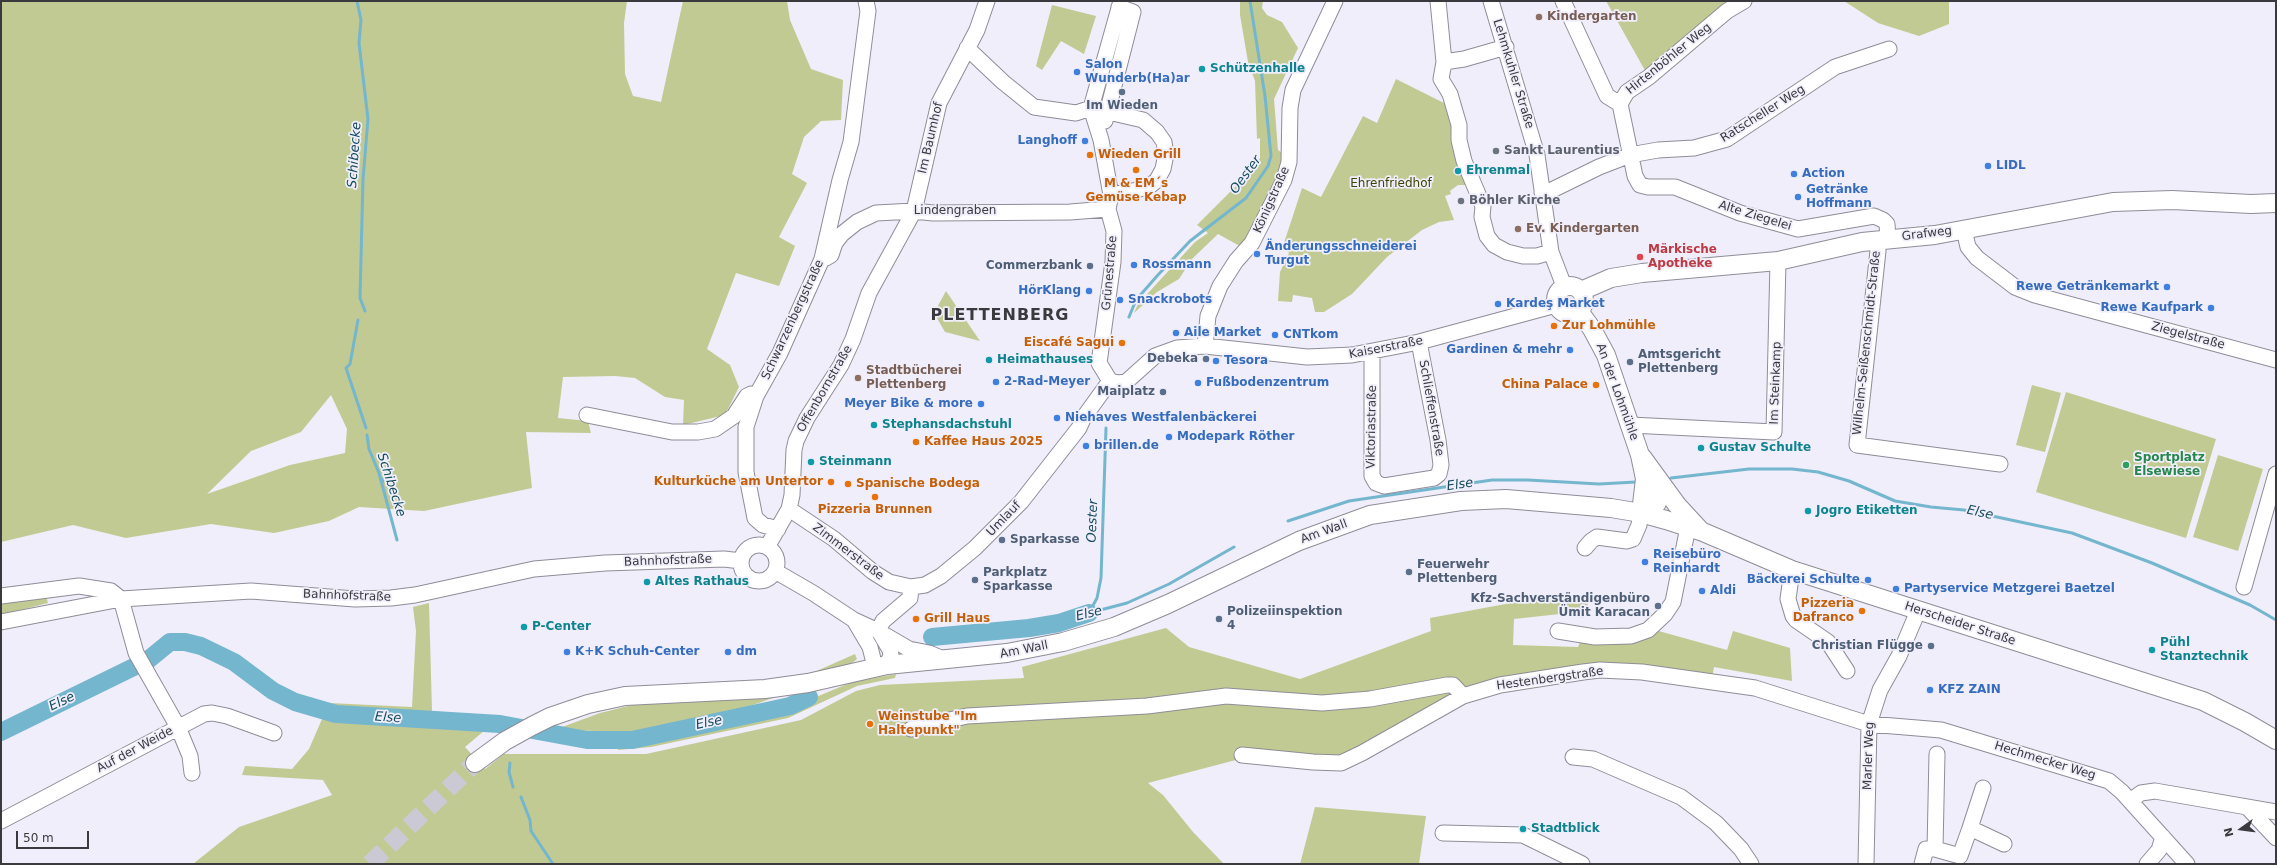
<!DOCTYPE html>
<html>
<head>
<meta charset="utf-8">
<style>
	body { margin:0 }
	#map { position:relative; width:2277px; height:865px; overflow:hidden; background:#efeefa; font-family:"DejaVu Sans",sans-serif }
	canvas { display:block }
	.frame { position:absolute; inset:0; border:2px solid #39393e; pointer-events:none }
	.north { position:absolute; left:2221px; top:809px; width:40px; height:40px; -webkit-text-stroke:3px #efeefa; paint-order:stroke; rotate:256deg; font-size:11px; font-weight:700; line-height:16px; text-align:center; color:#39393e }
	.north::after { content:''; display:block; margin:auto; width:14px; height:18px; background:#39393e; clip-path:polygon(50% 0,100% 100%,50% 72%,0 100%) }
	.scale { position:absolute; left:16px; top:831px; width:73px; height:18px; box-sizing:border-box; border:2px solid #39393e; border-top:0; padding-left:5px; font-size:12px; line-height:14px; white-space:nowrap; color:#39393e; -webkit-text-stroke:3px #efeefa; paint-order:stroke }
</style>
</head>
<body>
<div id="map">
<canvas width="2277" height="865"></canvas>
<div class="frame"></div>
<div class="north">N</div>
<div class="scale">50 m</div>
</div>
<script>
const context = document.querySelector('canvas').getContext('2d');
context.lineJoin = 'round';
function paint(path, color) { context.fillStyle = color; context.fill(path, 'evenodd'); }
const toPath = rows => new Path2D(rows.map(r => 'M' + r).join(''));
function trace(path, color, width, dash) { context.strokeStyle = color; context.lineWidth = width; context.lineCap = dash ? 'butt' : 'round'; context.setLineDash(dash || []); context.stroke(path); }
function drawText(font, color, halo, rows, align = 'center') {
  context.font = font + ' "DejaVu Sans",sans-serif'; context.lineWidth = 3.5; context.setLineDash([]); context.textBaseline = 'middle'; context.strokeStyle = halo; context.fillStyle = color; for (const [text, x, y, turn = 0] of rows) {
    context.save(); context.translate(x, y); context.rotate((+turn || 0) * Math.PI / 180); context.textAlign = isNaN(turn) ? turn : align; if (halo) context.strokeText(text, 0, 0); context.fillText(text, 0, 0); context.restore();
  }
}
const green = toPath([
	[1,1,627,1,624,23,625,74,633,96,661,102,683,1,787,1,790,20,811,69,843,80,841,120,821,121,804,137,792,174,807,183,779,237,795,246,779,286,736,273,707,349,730,365,739,387,725,415,683,425,684,400,665,397,635,378,615,376,563,377,558,418,588,421,591,433,526,432,532,488,424,511,359,507,329,521,274,533,211,524,126,538,73,525,1,542],
	[331,395,347,429,345,453,290,465,207,494,251,451,301,432],
	[1240,1,1263,1,1262,8,1267,15,1282,22,1298,48,1274,99,1278,150,1285,155,1282,167,1248,244,1238,245,1218,234,1192,259,1179,279,1157,292,1134,313,1138,304,1195,242,1208,233,1197,225,1254,168,1260,158,1260,138,1257,139,1255,81,1248,62,1240,15],
	[1606,1,1736,1,1647,74],
	[1844,1,1949,1,1949,24,1919,36,1878,23],
	[1052,5,1096,16,1084,54,1061,41,1042,70,1036,66],
	[1396,79,1450,106,1466,185,1458,185,1450,191,1451,194,1445,196,1454,220,1439,222,1422,230,1387,257,1352,294,1324,312,1315,312,1312,298,1293,295,1292,302,1278,301,1280,272,1289,253,1283,246,1302,188,1321,197,1363,116,1377,123],
	[946,291,980,341,945,332,934,313],
	[2032,385,2061,393,2045,452,2016,445],
	[2066,392,2216,439,2186,538,2036,492],
	[2218,455,2263,469,2238,551,2193,537],
	[46,596,48,603,1,615,1,603],
	[1554,598,1588,603,1584,618,1560,614,1514,619,1513,645,1578,647,1581,640,1655,630,1727,650,1733,631,1790,648,1792,681,1714,667,1711,683,1642,672,1500,685,1341,763,1255,755,1148,783,1163,795,1193,832,1224,864,193,864,239,827,332,795,323,780,242,775,245,766,292,769,309,749,329,703,412,707,416,631,413,607,429,603,432,711,498,719,465,747,485,769,504,754,646,754,801,720,856,691,880,685,1024,678,1022,667,1166,628,1189,647,1300,679,1431,631,1430,618,1511,603],
	[855,654,857,659,851,664,812,673],
	[896,674,895,678,857,686,788,718,651,747,618,750,618,747,636,746,766,718,852,682],
	[773,698,718,717,640,732,554,730,600,713,636,704],
	[1315,807,1426,816,1419,864,1300,864]
]);
const stream = toPath([
	[357,1,361,20,359,43,368,119,363,179,360,298,365,311],
	[1129,317,1136,300,1157,276,1190,241,1246,198,1268,166,1271,156,1265,96,1250,1],
	[358,320,350,364,346,368,366,428],
	[367,435,369,449,379,473,397,540],
	[1671,478,1749,469,1792,469,1818,472,1849,481,1895,501,1931,507,1964,510,2072,533,2152,563,2250,605,2276,620],
	[382,483,387,470,387,462],
	[1288,521,1349,501,1492,480,1528,480,1599,484,1636,482],
	[1089,613,1097,598,1101,578,1106,428],
	[1089,613,1127,603,1169,584,1234,547],
	[510,763,509,772,513,787],
	[521,797,530,820,531,831,553,864]
]);
const river = toPath([
	[932,637,1029,628,1059,623,1089,613],
	[1,732,148,660,170,642,185,642,201,646,234,662,273,691,295,702,336,714,500,724,587,740,632,740,790,706,809,697]
]);
const majorTunnel = toPath([
	[370,864,475,763]
]);
const minor = toPath([
	[1438,1,1444,62],
	[1491,1,1537,155,1551,252,1564,286],
	[1563,1,1607,96,1620,104],
	[1744,1,1727,11,1649,77,1627,92,1620,104,1635,176,1640,185,1648,187,1675,187,1740,213,1798,229,1874,216,1883,220,1887,224,1888,239],
	[1506,47,1464,59,1444,62,1441,79,1450,94,1459,125,1459,140,1464,161,1483,206,1482,217,1487,236,1494,245,1507,252,1523,256,1537,256,1551,252],
	[967,48,1003,82,1034,107,1076,113,1091,108],
	[1091,108,1143,120,1157,132,1164,142,1166,154,1163,169,1157,180,1151,185,1137,190,1111,195],
	[1105,121,1133,12,1119,7],
	[1542,192,1552,190,1599,167,1630,155,1658,150,1694,148,1727,139,1835,67,1889,49],
	[1964,230,1968,247,1977,258,2015,287,2035,295,2276,360],
	[1877,240,1878,251,1857,445,2000,464],
	[826,258,831,255,835,243,842,234,857,222,876,213,914,211,933,213,1070,212,1108,209],
	[1205,346,1208,316,1220,286,1236,261,1252,243,1284,180,1289,162,1290,108,1293,90,1335,1],
	[1372,353,1372,476,1376,483,1384,486,1434,478,1439,474,1441,465,1438,440,1419,342],
	[1110,381,1118,383,1126,382,1155,356,1177,348,1205,346,1307,357,1352,355,1419,342,1556,305],
	[1110,381,1099,363,1113,262,1114,231,1108,209,1111,195,1101,140,1091,108,1121,1],
	[587,415,672,432,698,432,715,429,734,416,747,396,751,394,756,396],
	[1630,425,1774,432,1778,261],
	[789,509,834,539,873,572,889,582,911,587,925,585,941,576,975,548,1021,502,1079,428,1084,417,1110,381],
	[778,529,763,525,755,518,746,472,746,427,756,396,780,353,822,259,840,180,851,142,868,11,866,1],
	'741 563a18 18 0 1 1 36 0a18 18 0 1 1-36 0Z',
	[767,547,789,509,792,495,794,450,796,441,807,418,841,365,853,339,869,293,914,211,939,103,977,30,987,1],
	[1585,548,1591,541,1597,537,1627,541,1633,539,1639,525,1641,513],
	[1792,570,1788,599,1793,616,1796,620,1828,642,1847,671],
	[775,571,813,593,854,620,878,631,909,649,929,653,943,659],
	[2244,587,2276,474],
	[1,596,79,586,111,591,121,599,136,653,178,727,190,756,192,773],
	[854,620,870,647,875,667],
	[1,622,121,599,251,591,355,599,391,598,415,595,534,569,605,563,724,559,741,561],
	[878,631,883,621,910,598,911,587],
	[1558,631,1595,637,1631,636,1648,630,1665,614,1673,602,1688,527],
	[880,633,890,650,891,655,887,665],
	[911,729,967,716,1147,706,1226,696,1322,703,1370,699,1447,685,1453,685,1463,696],
	[1937,754,1935,849,1960,856,1970,828],
	[1242,755,1313,762,1341,763,1362,753,1463,696,1500,685,1583,672,1600,670,1642,672,1755,688,1869,724,1941,730,2109,781,2122,792,2187,864],
	[1573,757,1593,759,1681,797,1716,823,1741,849,1751,864],
	[1983,788,1970,828,2004,844],
	[2130,801,2141,793,2155,791,2276,812],
	[2248,808,2276,838],
	[1,821,204,714,212,713,227,716,274,733],
	[1443,833,1523,835,1582,864],
	[1866,864,1869,724,1880,690,1899,656,1918,611],
	[1922,864,1926,849,1935,849],
	[2147,864,2159,850,2163,837]
]);
const major = toPath([
	'1556 300a14 14 0 1 1 28 0a14 14 0 1 1-28 0Z',
	[1581,291,1611,278,1642,273,1778,261,1862,242,1935,235,2113,202,2172,200,2251,204,2276,203],
	[1579,311,1592,329,1606,355,1640,455,1645,479,1641,513],
	[1642,457,1677,505,1701,531],
	[1641,513,1651,508,1657,503,1660,493,1658,479],
	[475,763,505,741,532,726,550,717,588,704,625,696,765,689,808,683,887,665,1007,653,1063,642,1114,627,1168,604,1299,541,1370,515,1461,501,1506,499,1611,508,1641,513,1666,520,1703,532,1792,570,2203,701,2245,722,2276,740]
]);
const markers = [
	[1539,17,4,"#8d6e63"],
	[1202,69,4,"#0f9aa8"],
	[1077,72,4,"#3f7fe0"],
	[1122,92,4,"#5c6f8a"],
	[1085,141,4,"#3f7fe0"],
	[1496,151,4,"#6b7280"],
	[1090,155,4,"#e8710a"],
	[1988,166,4,"#3f7fe0"],
	[1136,170,4,"#e8710a"],
	[1458,171,4,"#0f9aa8"],
	[1794,174,4,"#3f7fe0"],
	[1798,197,4,"#3f7fe0"],
	[1461,201,4,"#6b7280"],
	[1518,229,4,"#8d6e63"],
	[1257,254,4,"#3f7fe0"],
	[1640,257,4,"#e0444e"],
	[1134,265,4,"#3f7fe0"],
	[1090,266,4,"#5c6f8a"],
	[2167,287,4,"#3f7fe0"],
	[1089,291,4,"#3f7fe0"],
	[1120,300,4,"#3f7fe0"],
	[1498,304,4,"#3f7fe0"],
	[2211,308,4,"#3f7fe0"],
	[1554,326,4,"#e8710a"],
	[1176,333,4,"#3f7fe0"],
	[1275,335,4,"#3f7fe0"],
	[1122,343,4,"#e8710a"],
	[1570,350,4,"#3f7fe0"],
	[1206,359,4,"#5c6f8a"],
	[989,360,4,"#0f9aa8"],
	[1216,361,4,"#3f7fe0"],
	[1630,362,4,"#5c6f8a"],
	[858,378,4,"#8d6e63"],
	[996,382,4,"#3f7fe0"],
	[1198,383,4,"#3f7fe0"],
	[1596,385,4,"#e8710a"],
	[1163,392,4,"#5c6f8a"],
	[981,404,4,"#3f7fe0"],
	[1057,418,4,"#3f7fe0"],
	[874,425,4,"#0f9aa8"],
	[1169,437,4,"#3f7fe0"],
	[916,442,4,"#e8710a"],
	[1086,446,4,"#3f7fe0"],
	[1701,448,4,"#0f9aa8"],
	[811,462,4,"#0f9aa8"],
	[2126,465,4,"#2e9e5b"],
	[831,482,4,"#e8710a"],
	[848,484,4,"#e8710a"],
	[875,497,4,"#e8710a"],
	[1808,511,4,"#0f9aa8"],
	[1002,540,4,"#5c6f8a"],
	[1645,562,4,"#3f7fe0"],
	[1409,572,4,"#5c6f8a"],
	[975,580,4,"#5c6f8a"],
	[1868,580,4,"#3f7fe0"],
	[647,582,4,"#0f9aa8"],
	[1896,589,4,"#3f7fe0"],
	[1702,591,4,"#3f7fe0"],
	[1658,606,4,"#5c6f8a"],
	[1862,611,4,"#e8710a"],
	[916,619,4,"#e8710a"],
	[1219,619,4,"#5c6f8a"],
	[524,627,4,"#0f9aa8"],
	[1931,646,4,"#5c6f8a"],
	[2152,650,4,"#0f9aa8"],
	[567,652,4,"#3f7fe0"],
	[728,652,4,"#3f7fe0"],
	[1930,690,4,"#3f7fe0"],
	[870,724,4,"#e8710a"],
	[1523,829,4,"#0f9aa8"]
];
const educationNames = [
	["Kindergarten",1547,17],
	["Ev. Kindergarten",1526,229],
	["Stadtbücherei",866,371],
	["Plettenberg",866,385]
];
const streetNames = [
	["Hirtenböhler Weg",1669,59,-39],
	["Lehmkuhler Straße",1513,74,73],
	["Ratscheller Weg",1763,114,-32],
	["Im Baumhof",931,138,-77],
	["Königstraße",1272,200,-66],
	["Lindengraben",955,211],
	["Alte Ziegelei",1755,216,17],
	["Grafweg",1927,234,-7],
	["Grünestraße",1110,273,-85],
	["Schwarzenbergstraße",793,320,-65],
	["Ziegelstraße",2188,336,15],
	["Wilhelm-Seißenschmidt-Straße",1867,343,-84],
	["Kaiserstraße",1386,348,-11],
	["Im Steinkamp",1776,383,-88],
	["Offenbornstraße",825,389,-60],
	["An der Lohmühle",1617,392,70],
	["Schlieffenstraße",1431,408,80],
	["Viktoriastraße",1372,427,-89],
	["Umlauf",1004,519,-46],
	["Am Wall",1324,532,-20],
	["Zimmerstraße",848,552,37],
	["Bahnhofstraße",668,561,-2],
	["Bahnhofstraße",347,596,2],
	["Herscheider Straße",1960,624,18],
	["Am Wall",1024,650,-11],
	["Hestenbergstraße",1550,679,-8],
	["Auf der Weide",135,750,-28],
	["Marler Weg",1869,756,-88],
	["Hechmecker Weg",2045,761,17]
];
const shopNames = [
	["Salon",1085,65],
	["Wunderb(Ha)ar",1085,79],
	["Langhoff",1077,141,"right"],
	["LIDL",1996,166],
	["Action",1802,174],
	["Getränke",1806,190],
	["Hoffmann",1806,204],
	["Änderungsschneiderei",1265,247],
	["Turgut",1265,261],
	["Rossmann",1142,265],
	["Rewe Getränkemarkt",2159,287,"right"],
	["HörKlang",1081,291,"right"],
	["Snackrobots",1128,300],
	["Kardeş Market",1506,304],
	["Rewe Kaufpark",2203,308,"right"],
	["Aile Market",1184,333],
	["CNTkom",1283,335],
	["Gardinen & mehr",1562,350,"right"],
	["Tesora",1224,361],
	["2-Rad-Meyer",1004,382],
	["Fußbodenzentrum",1206,383],
	["Meyer Bike & more",973,404,"right"],
	["Niehaves Westfalenbäckerei",1065,418],
	["Modepark Röther",1177,437],
	["brillen.de",1094,446],
	["Reisebüro",1653,555],
	["Reinhardt",1653,569],
	["Bäckerei Schulte",1860,580,"right"],
	["Partyservice Metzgerei Baetzel",1904,589],
	["Aldi",1710,591],
	["K+K Schuh-Center",575,652],
	["dm",736,652],
	["KFZ ZAIN",1938,690]
];
const cultureNames = [
	["Schützenhalle",1210,69],
	["Ehrenmal",1466,171],
	["Heimathauses",997,360],
	["Stephansdachstuhl",882,425],
	["Gustav Schulte",1709,448],
	["Steinmann",819,462],
	["Jogro Etiketten",1816,511],
	["Altes Rathaus",655,582],
	["P-Center",532,627],
	["Pühl",2160,643],
	["Stanztechnik",2160,657],
	["Stadtblick",1531,829]
];
const serviceNames = [
	["Im Wieden",1122,106,"center"],
	["Commerzbank",1082,266],
	["Amtsgericht",1638,355,"left"],
	["Plettenberg",1638,369,"left"],
	["Debeka",1198,359],
	["Maiplatz",1155,392],
	["Sparkasse",1010,540,"left"],
	["Feuerwehr",1417,565,"left"],
	["Plettenberg",1417,579,"left"],
	["Parkplatz",983,573,"left"],
	["Sparkasse",983,587,"left"],
	["Kfz-Sachverständigenbüro",1650,599],
	["Ümit Karacan",1650,613],
	["Polizeiinspektion",1227,612,"left"],
	["4",1227,626,"left"],
	["Christian Flügge",1923,646]
];
const worshipNames = [
	["Sankt Laurentius",1504,151],
	["Böhler Kirche",1469,201]
];
const foodNames = [
	["Wieden Grill",1098,155],
	["M & EM´s",1136,184,"center"],
	["Gemüse Kebap",1136,198,"center"],
	["Zur Lohmühle",1562,326],
	["Eiscafé Sagui",1114,343,"right"],
	["China Palace",1588,385,"right"],
	["Kaffee Haus 2025",924,442],
	["Kulturküche am Untertor",823,482,"right"],
	["Spanische Bodega",856,484],
	["Pizzeria Brunnen",875,510,"center"],
	["Pizzeria",1854,604,"right"],
	["Dafranco",1854,618,"right"],
	["Grill Haus",924,619],
	["Weinstube \"Im",878,717],
	["Haltepunkt\"",878,731]
];
const parkNames = [
	["Ehrenfriedhof",1391,184]
];
const healthNames = [
	["Märkische",1648,250],
	["Apotheke",1648,264]
];
const leisureNames = [
	["Sportplatz",2134,458],
	["Elsewiese",2134,472]
];
const waterNames = [
	["Schibecke",355,155,-86],
	["Oester",1246,175,-54],
	["Schibecke",391,485,72],
	["Else",1460,485,-8],
	["Else",1980,513,12],
	["Oester",1093,521,-88],
	["Else",1089,614,-14],
	["Else",62,702,-26],
	["Else",388,718,4],
	["Else",709,723,-12]
];
const districtNames = [
	["PLETTENBERG",1000,316]
];
paint(green, '#c2ca93');
trace(stream, '#74b6ce', 3);
trace(river, '#74b6ce', 18);
trace(majorTunnel, '#cbcad4', 18, [18, 9]);
trace(minor, '#8e8d98', 17);
trace(major, '#8e8d98', 20);
trace(minor, '#fff', 15);
trace(major, '#fff', 18);
for (const [x, y, r, color] of markers) { const dot = new Path2D(); dot.arc(x, y, r, 0, 2 * Math.PI); context.fillStyle = color; context.fill(dot); trace(dot, '#efeefa', 1.5); }
drawText('bold 12px', '#785e54', '#efeefa', educationNames, 'left');
drawText('12px', '#39393e', '#efeefa', streetNames);
drawText('bold 12px', '#366cbe', '#efeefa', shopNames, 'left');
drawText('bold 12px', '#0d838f', '#efeefa', cultureNames, 'left');
drawText('bold 12px', '#4e5e75', '#efeefa', serviceNames, 'right');
drawText('bold 12px', '#5b616d', '#efeefa', worshipNames, 'left');
drawText('bold 12px', '#c56008', '#efeefa', foodNames, 'left');
drawText('12px', '#3e4400', '#efeefa', parkNames);
drawText('bold 12px', '#be3a42', '#efeefa', healthNames, 'left');
drawText('bold 12px', '#27864d', '#efeefa', leisureNames, 'left');
drawText('italic 13px', '#144c5e', '#efeefa', waterNames);
context.letterSpacing = '1px';
drawText('bold 16px', '#39393e', '#efeefa', districtNames);
context.letterSpacing = '0px';
</script>
</body>
</html>
